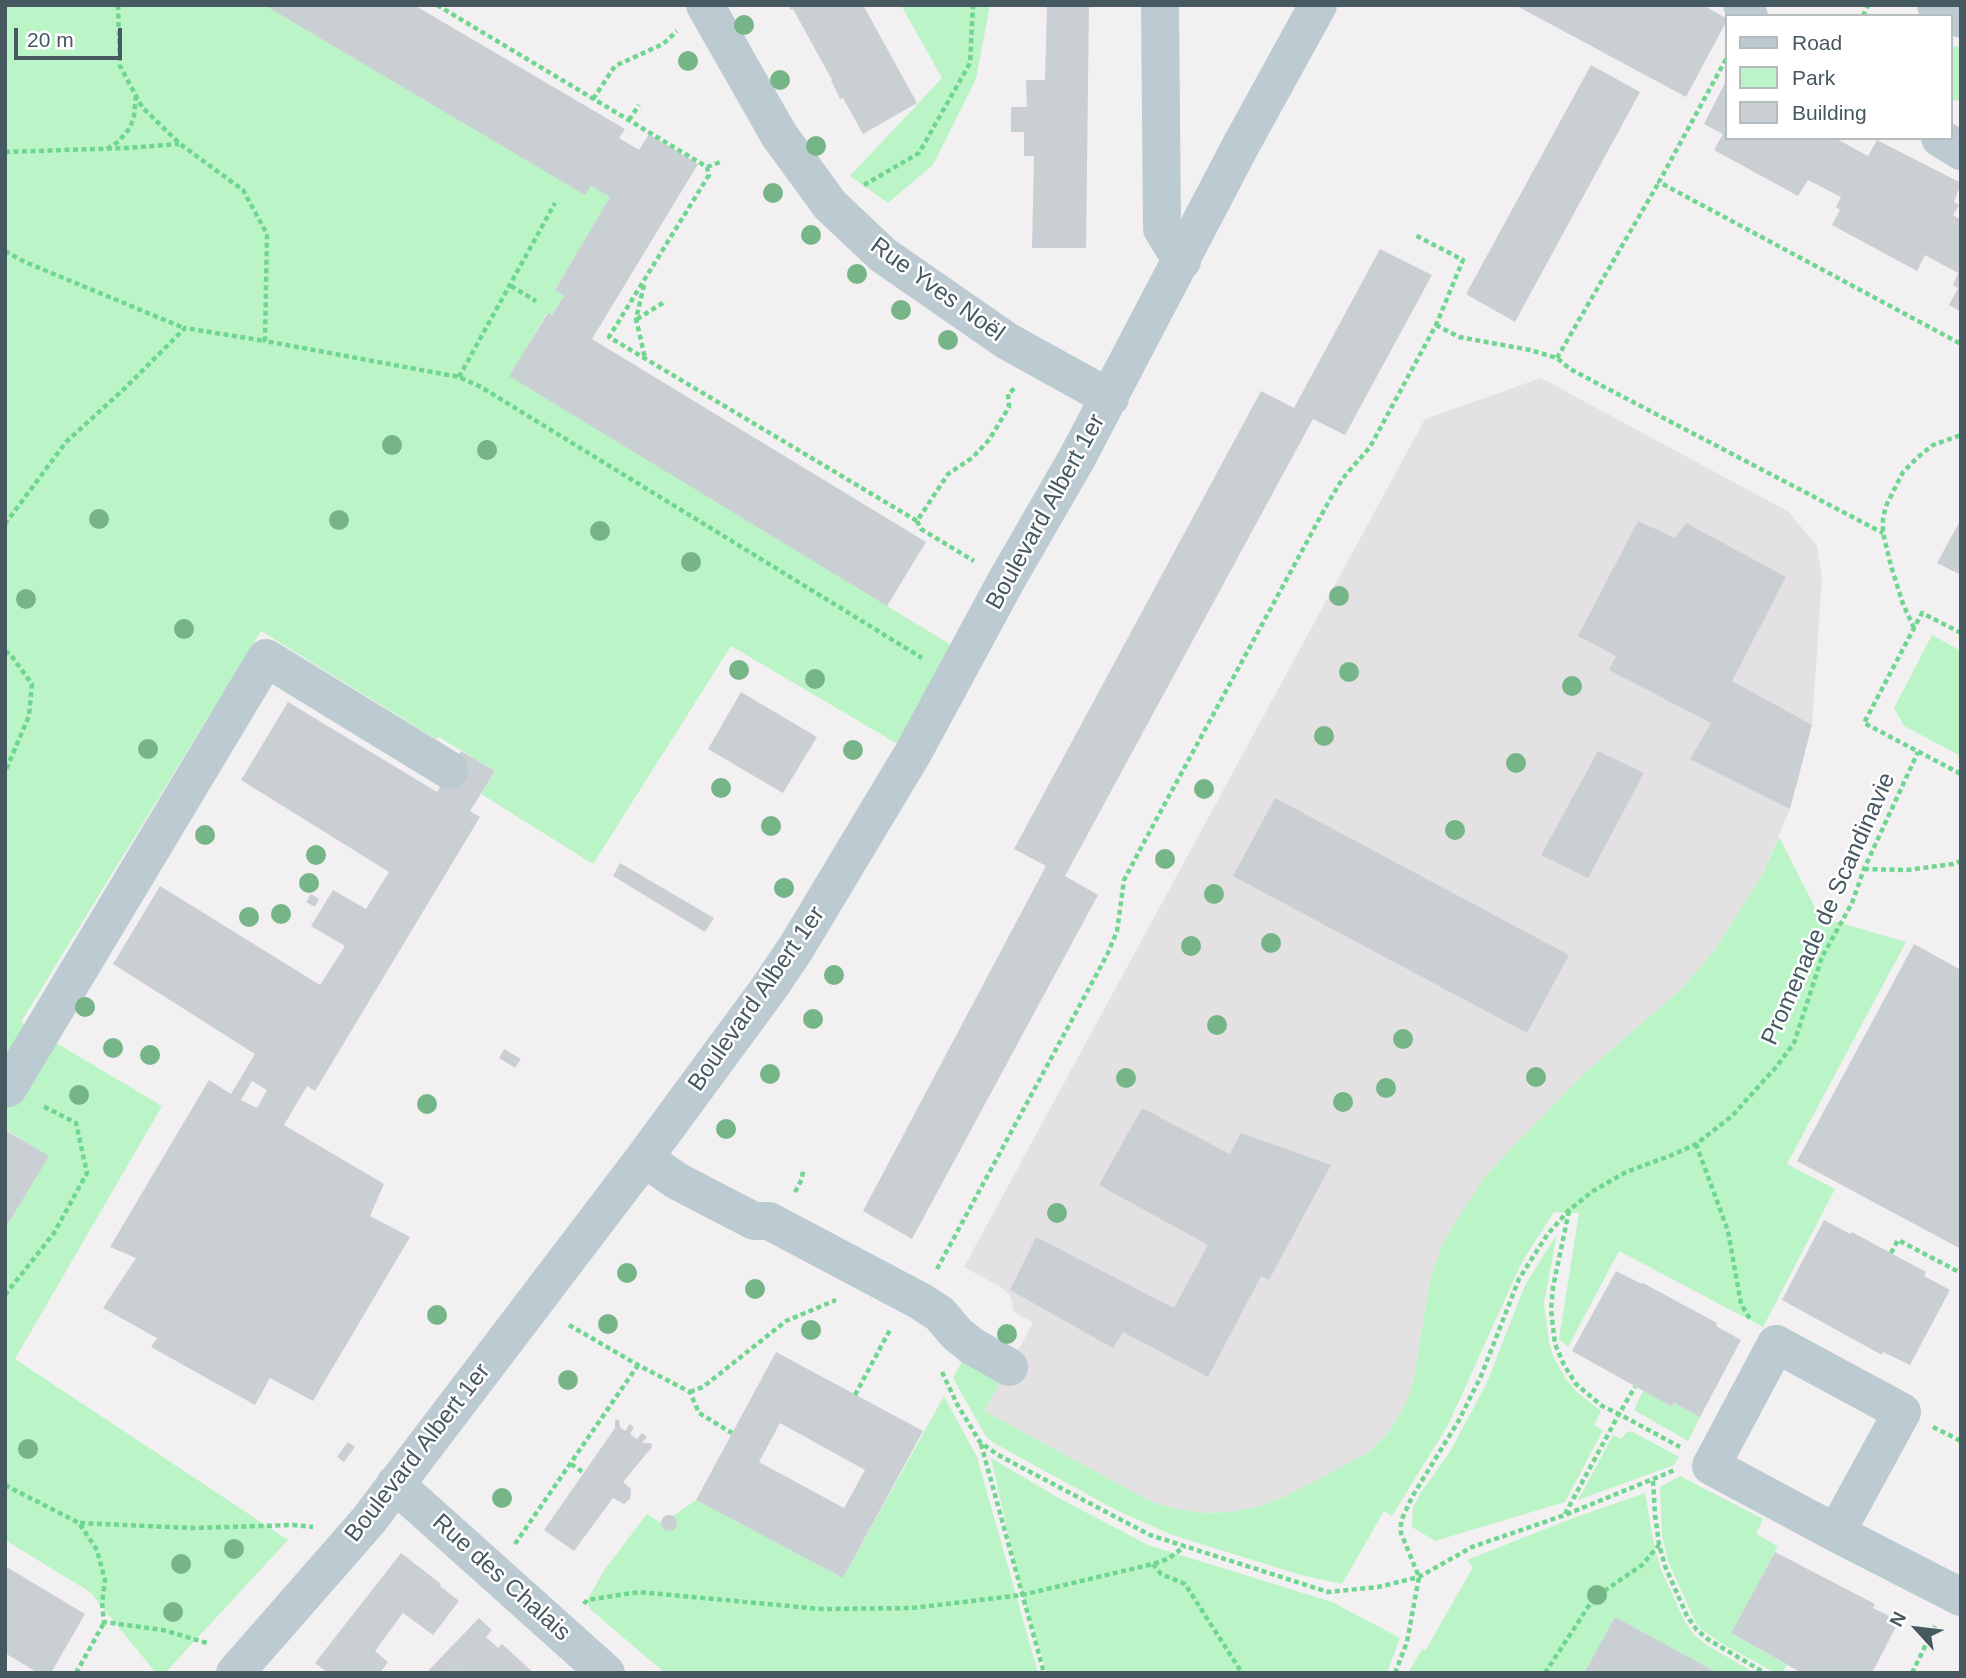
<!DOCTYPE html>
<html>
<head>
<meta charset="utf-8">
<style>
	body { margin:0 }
	#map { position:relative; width:1966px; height:1678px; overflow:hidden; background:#f3f0f1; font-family:Arial,sans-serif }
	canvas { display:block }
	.frame { position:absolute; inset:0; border:7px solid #465860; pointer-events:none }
	.legend { position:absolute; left:1725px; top:14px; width:228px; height:126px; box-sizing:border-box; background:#fff; border:2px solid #b5bcbf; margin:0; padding:9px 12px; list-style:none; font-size:21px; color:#465860 }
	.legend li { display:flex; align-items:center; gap:14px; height:35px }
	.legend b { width:35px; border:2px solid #b5bcbf }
	.north { position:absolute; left:1882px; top:1594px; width:70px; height:70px; -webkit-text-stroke:5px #fff; paint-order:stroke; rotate:297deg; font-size:19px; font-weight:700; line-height:28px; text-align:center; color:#465860 }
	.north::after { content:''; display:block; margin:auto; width:24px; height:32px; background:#465860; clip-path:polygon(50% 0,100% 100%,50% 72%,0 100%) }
	.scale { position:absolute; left:14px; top:28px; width:108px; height:32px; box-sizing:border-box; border:4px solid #465860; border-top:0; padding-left:9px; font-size:21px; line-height:24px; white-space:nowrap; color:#465860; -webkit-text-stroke:5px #fff; paint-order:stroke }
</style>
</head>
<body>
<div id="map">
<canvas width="1966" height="1678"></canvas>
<div class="frame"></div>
<ul class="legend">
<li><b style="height:9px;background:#bccbd1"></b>Road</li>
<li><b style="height:19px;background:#bbf4c6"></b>Park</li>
<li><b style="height:19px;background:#cacfd3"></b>Building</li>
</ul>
<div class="north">N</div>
<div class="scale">20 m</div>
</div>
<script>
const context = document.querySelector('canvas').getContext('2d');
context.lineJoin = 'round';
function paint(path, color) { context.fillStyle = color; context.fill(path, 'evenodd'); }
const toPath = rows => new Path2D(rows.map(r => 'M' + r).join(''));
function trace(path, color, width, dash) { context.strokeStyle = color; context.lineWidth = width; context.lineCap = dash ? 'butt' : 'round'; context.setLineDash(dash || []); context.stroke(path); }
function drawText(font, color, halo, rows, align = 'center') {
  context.font = font + ' Arial,sans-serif'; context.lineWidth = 5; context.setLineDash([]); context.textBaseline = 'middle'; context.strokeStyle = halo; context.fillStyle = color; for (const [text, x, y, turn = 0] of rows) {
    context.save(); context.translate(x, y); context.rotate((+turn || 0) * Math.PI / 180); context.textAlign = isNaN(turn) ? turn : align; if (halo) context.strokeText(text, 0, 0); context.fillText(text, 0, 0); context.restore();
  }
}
const education = toPath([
	[1541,378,1789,512,1817,546,1822,578,1812,725,1790,809,1762,875,1715,950,1680,990,1589,1069,1515,1144,1484,1178,1450,1230,1439,1253,1430,1281,1413,1383,1406,1403,1388,1433,1368,1453,1350,1465,1286,1496,1260,1506,1231,1512,1204,1513,1177,1509,1152,1502,984,1411,1033,1323,1014,1312,1010,1296,1002,1288,964,1267,1425,419]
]);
const green = toPath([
	[5,5,264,5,584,194,591,186,610,197,555,290,564,296,552,315,547,313,510,376,966,654,913,753,731,646,593,864,481,794,495,771,439,737,436,739,261,631,21,1022,162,1106,15,1359,288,1540,165,1673,156,1673,90,1592,5,1540,5,1230,48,1156,5,1129],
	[901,5,990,5,976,79,933,165,888,203,850,176,942,78],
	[1961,46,1961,101,1950,100,1950,47],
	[1932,635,1961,651,1961,756,1904,726,1894,708],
	[1779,837,1820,917,1906,942,1787,1164,1835,1189,1763,1327,1619,1251,1568,1347,1559,1339,1579,1213,1554,1212,1522,1262,1448,1425,1392,1516,1384,1511,1342,1584,1301,1575,1172,1535,1116,1510,992,1442,985,1435,953,1378,966,1354,1003,1377,984,1411,1152,1502,1177,1509,1204,1513,1231,1512,1260,1506,1286,1496,1368,1453,1388,1433,1406,1403,1413,1383,1430,1281,1439,1253,1450,1230,1465,1207,1484,1178,1515,1144,1589,1069,1680,990,1715,950,1762,875],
	[1557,1234,1544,1303,1549,1342,1553,1356,1567,1381,1578,1393,1601,1411,1594,1425,1603,1430,1565,1502,1435,1541,1412,1527,1413,1508,1421,1492,1448,1455,1472,1411,1488,1380,1525,1285],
	[1643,1391,1672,1407,1674,1403,1700,1417,1688,1441,1634,1410],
	[944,1396,977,1457,1038,1673,665,1673,590,1609,587,1600,605,1569,647,1514,662,1524,696,1500,843,1578],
	[1631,1431,1679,1457,1674,1465,1578,1500,1613,1435,1621,1439,1626,1433],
	[991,1458,1057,1497,1148,1545,1332,1602,1400,1638,1387,1673,1047,1673,1022,1595],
	[1680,1476,1763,1519,1756,1534,1778,1546,1731,1633,1787,1665,1782,1673,1775,1673,1721,1643,1701,1629,1694,1619,1668,1561,1662,1536,1660,1487],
	[1645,1493,1654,1545,1661,1570,1685,1622,1694,1635,1708,1646,1755,1673,1718,1673,1615,1617,1584,1673,1408,1673,1422,1649,1425,1651,1473,1567,1467,1560,1568,1520]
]);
const building = toPath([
	[264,5,414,5,625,129,619,138,639,150,649,134,698,164,592,339,926,542,887,606,509,376,548,313,552,315,564,296,555,290,610,197,591,186,585,195],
	[788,5,863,5,917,103,863,134,843,98,840,99,831,80,832,80,793,9,791,10],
	[1047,5,1089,5,1086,248,1032,248,1034,156,1024,156,1024,132,1011,132,1011,107,1027,107,1026,80,1045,80],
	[1515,5,1703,5,1726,18,1726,22,1686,97],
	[1591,65,1640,92,1515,322,1466,294],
	[1726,81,1726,138,1835,138,1868,156,1877,140,1961,183,1954,202,1959,205,1953,215,1961,220,1961,312,1949,305,1958,288,1953,285,1958,273,1925,255,1917,271,1832,225,1840,210,1836,207,1841,197,1808,180,1798,196,1714,150,1723,134,1704,124],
	[1380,249,1432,275,1345,435,1313,419,1065,876,1098,895,912,1239,863,1211,1046,866,1014,849,1261,391,1294,408],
	[1961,519,1961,575,1937,563],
	[1638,521,1675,538,1686,523,1786,577,1732,681,1812,725,1790,809,1690,759,1711,723,1609,670,1616,656,1578,636],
	[741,692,817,737,783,793,708,749],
	[288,702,437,792,461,751,495,771,470,811,480,817,315,1091,307,1086,284,1125,384,1184,370,1216,410,1237,313,1401,270,1378,255,1405,151,1347,157,1338,103,1308,136,1258,110,1247,209,1080,231,1094,255,1054,113,964,160,886,320,985,345,946,311,926,333,890,366,909,389,872,241,780],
	[252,1081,267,1090,257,1108,241,1100],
	[1598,751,1644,773,1588,878,1541,855],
	[1275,798,1569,955,1527,1033,1233,876],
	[620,863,714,918,705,932,613,876],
	[311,894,319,899,315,907,306,902],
	[1914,944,1961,970,1961,1249,1797,1161],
	[504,1049,521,1059,515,1068,499,1058],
	[1142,1108,1230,1154,1241,1133,1331,1165,1269,1280,1261,1276,1208,1377,1123,1332,1113,1348,1010,1290,1036,1237,1174,1308,1208,1245,1099,1185],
	[5,1130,49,1156,5,1229],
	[1824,1220,1850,1234,1852,1232,1926,1272,1924,1276,1950,1290,1910,1365,1883,1352,1882,1355,1782,1300],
	[1616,1271,1642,1284,1643,1283,1717,1323,1716,1326,1741,1340,1700,1417,1674,1403,1672,1407,1572,1351],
	[776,1352,923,1431,843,1578,696,1500],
	[780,1423,865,1470,844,1508,759,1462],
	[615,1419,619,1420,620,1427,625,1431,630,1424,634,1427,630,1434,637,1439,642,1433,647,1437,642,1443,651,1443,652,1447,623,1482,631,1489,630,1499,624,1504,613,1498,574,1551,544,1530,615,1428],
	[348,1442,355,1447,344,1462,337,1457],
	'661 1523a8 8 0 1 1 16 0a8 8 0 1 1-16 0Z',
	[1775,1552,1875,1604,1873,1608,1899,1621,1872,1673,1802,1673,1731,1633],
	[401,1553,441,1584,440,1586,459,1601,433,1635,403,1613,375,1651,388,1662,380,1673,328,1673,315,1663],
	[5,1566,85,1614,51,1673,38,1673,5,1653],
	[1615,1617,1718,1673,1584,1673],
	[479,1618,492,1630,486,1637,498,1648,502,1644,534,1673,458,1673,456,1670,454,1673,426,1673]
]);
const path = toPath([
	[118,5,120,66,142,107,180,144,243,190,267,234,265,341,459,377,481,387,922,658],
	[437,5,707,167,709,175,609,337,917,521,948,474,972,458,989,440,1009,407,1008,394,1015,388],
	[1863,16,1868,5],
	[1726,59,1659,182,1961,344],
	[593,99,615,66,663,44,677,31],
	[629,120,639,105],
	[107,149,119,141,130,128,134,116,136,95],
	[5,152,126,148,179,144],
	[707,167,723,161],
	[864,185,919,153,970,63,973,5],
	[5,251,25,262,184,328],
	[644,285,636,319,645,358],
	[511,286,536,301],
	[637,319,666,301],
	[1436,325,1459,337,1530,350,1557,358,1570,369,1883,533],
	[1557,358,1659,182],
	[459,377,555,203],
	[917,521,921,529,974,561],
	[5,524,66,442,123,390,185,328,265,341],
	[1914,628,1903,604,1891,566,1883,533,1883,518,1886,506,1903,472,1918,457,1933,445,1961,435],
	[1961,633,1922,613,1864,723,1961,774],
	[5,651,10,654,32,684,29,716,5,772],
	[1864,869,1907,870,1953,864,1961,861],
	[1696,1144,1728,1231,1741,1304,1750,1319],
	[795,1192,802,1179,803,1170],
	[1569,1211,1553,1287,1551,1310,1555,1344,1564,1365,1576,1384,1602,1406,1619,1414,1635,1387],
	[1891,1253,1898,1240,1961,1273],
	[937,1269,1107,955,1117,931,1124,880,1143,844,1329,501,1343,478,1370,447,1436,325,1463,260,1415,235],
	[5,1295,54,1233,87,1173,76,1123,41,1105],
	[569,1325,638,1365,690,1392,699,1413,732,1433],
	[942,1372,957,1404,980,1442,998,1455,1150,1535,1328,1592,1378,1587,1419,1577,1472,1547,1565,1515,1675,1470],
	[690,1392,703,1387,786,1321,836,1300],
	[855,1395,891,1328],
	[1933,1427,1961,1441],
	[981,1444,1044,1673],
	[571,1464,584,1473],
	[1653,1481,1655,1515,1659,1544,1665,1566,1687,1616,1697,1630,1709,1640,1765,1673],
	[5,1485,79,1523,97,1550,105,1580,102,1603,104,1622,163,1630,207,1643],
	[1565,1514,1619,1414,1680,1447],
	[80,1523,192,1528,293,1525,313,1527],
	[515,1544,638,1365],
	[1153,1564,1161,1574,1185,1584,1242,1673],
	[584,1604,587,1600,639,1592,821,1609,912,1608,1022,1595,1153,1564,1168,1559,1185,1546],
	[76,1673,105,1621],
	[1395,1673,1407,1642,1419,1577,1401,1533,1401,1521,1412,1497,1459,1420,1481,1376,1519,1279,1547,1235,1569,1210,1593,1191,1626,1172,1672,1155,1696,1144,1732,1116,1777,1066,1794,1043,1822,957,1852,903,1864,869,1918,752],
	[1545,1673,1594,1598,1642,1565,1659,1545],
	[1912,1673,1935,1626]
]);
const minor = toPath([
	[705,5,779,135,830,205,883,255,1007,341,1110,398],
	[1160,5,1162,229,1182,261],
	[1742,5,1749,16],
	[1936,5,1961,19],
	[1940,138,1961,151],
	[8,1088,266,658,449,770],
	[644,1158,677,1181,754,1221,769,1221,920,1301,940,1314,957,1334,972,1346,1009,1367],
	[1776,1344,1902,1412,1836,1533,1711,1466,1776,1344],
	[395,1484,606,1673],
	[1836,1533,1961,1597],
	[235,1673,368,1521,644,1158,769,988,796,948,913,753,1006,581,1077,458,1241,145,1318,5]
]);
const trees = [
	[744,25],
	[688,61],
	[780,80],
	[816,146],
	[773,193],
	[811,235],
	[857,274],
	[901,310],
	[948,340],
	[392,445],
	[487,450],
	[99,519],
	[339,520],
	[600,531],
	[691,562],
	[1339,596],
	[26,599],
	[184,629],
	[739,670],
	[1349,672],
	[815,679],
	[1572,686],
	[1324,736],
	[148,749],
	[853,750],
	[1516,763],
	[721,788],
	[1204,789],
	[771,826],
	[1455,830],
	[205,835],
	[316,855],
	[1165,859],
	[309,883],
	[784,888],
	[1214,894],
	[281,914],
	[249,917],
	[1271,943],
	[1191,946],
	[834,975],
	[85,1007],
	[813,1019],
	[1217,1025],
	[1403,1039],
	[113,1048],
	[150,1055],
	[770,1074],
	[1536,1077],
	[1126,1078],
	[1386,1088],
	[79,1095],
	[1343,1102],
	[427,1104],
	[726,1129],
	[1057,1213],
	[627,1273],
	[755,1289],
	[437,1315],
	[608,1324],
	[811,1330],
	[1007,1334],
	[568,1380],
	[28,1449],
	[502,1498],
	[234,1549],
	[181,1564],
	[1597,1595],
	[173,1612]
];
const streetNames = [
	["Rue Yves Noël",937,290,36],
	["Boulevard Albert 1er",1046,512,-61],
	["Promenade de Scandinavie",1829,909,-66],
	["Boulevard Albert 1er",757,999,-55],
	["Boulevard Albert 1er",418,1453,-52],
	["Rue des Chalais",501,1578,42]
];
paint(education, '#e4e1e3');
paint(green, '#bbf4c6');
paint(building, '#cacfd3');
trace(path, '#6fd690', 4.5, [5, 3.5]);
trace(minor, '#bccbd1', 38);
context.fillStyle = '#75b588';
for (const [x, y] of trees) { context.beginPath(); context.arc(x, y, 10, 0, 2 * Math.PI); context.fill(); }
drawText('24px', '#465860', '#fff', streetNames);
</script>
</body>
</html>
